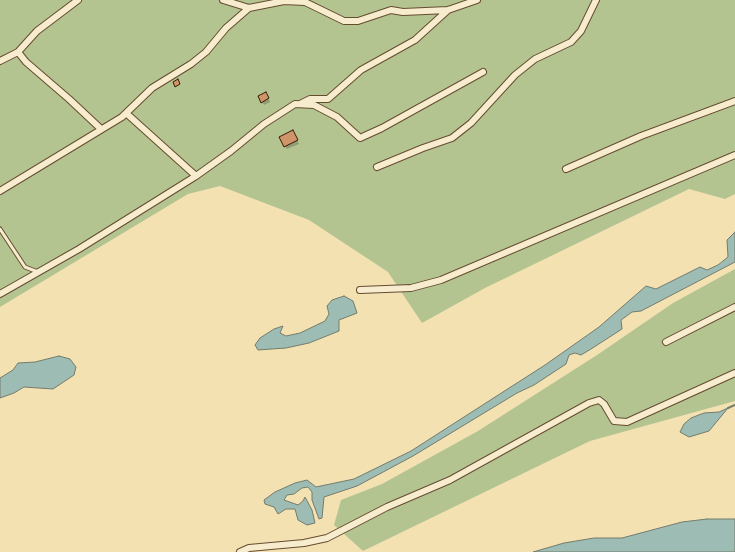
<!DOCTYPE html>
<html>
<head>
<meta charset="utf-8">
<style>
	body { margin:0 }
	canvas { display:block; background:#f3e1b2 }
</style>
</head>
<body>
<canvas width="735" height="552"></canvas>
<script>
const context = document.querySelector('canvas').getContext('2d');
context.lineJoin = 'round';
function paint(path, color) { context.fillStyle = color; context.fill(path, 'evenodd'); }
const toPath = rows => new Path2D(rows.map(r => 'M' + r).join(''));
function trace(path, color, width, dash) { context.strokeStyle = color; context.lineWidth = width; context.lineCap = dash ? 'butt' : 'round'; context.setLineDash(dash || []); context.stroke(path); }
const green = toPath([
	[0,0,735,0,735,194,725,199,689,189,485,288,422,323,388,272,309,220,220,186,188,194,0,307],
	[735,269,735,401,590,441,363,551,334,525,341,500,382,484,478,431,597,355,673,303]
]);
const water = toPath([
	[735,232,735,262,641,311,632,312,621,320,622,329,591,349,581,355,575,353,569,355,566,364,534,385,517,393,413,456,357,486,324,497,322,518,319,519,312,500,312,492,308,487,302,488,294,494,287,495,284,500,298,505,303,501,305,497,312,510,315,523,307,525,298,520,295,509,286,509,278,514,274,507,265,504,264,500,275,492,295,483,307,480,316,487,354,479,411,451,545,365,599,327,646,286,656,289,700,267,707,270,718,265,728,257,727,240,735,232],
	[344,296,353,301,357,313,339,320,339,331,309,343,286,348,258,350,255,345,260,338,274,329,283,326,280,333,286,336,300,333,325,321,329,314,327,306,332,300,344,296],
	[59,356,70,359,76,367,74,375,53,389,24,387,14,393,0,398,0,378,13,370,18,363,35,362,59,356],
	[728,408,709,431,689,437,680,432,684,424,691,418,704,413,719,412,728,408],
	[707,519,735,519,735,552,533,552,564,543,594,538,622,538,682,522,707,519]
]);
const shadow = toPath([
	[266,93,270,102,264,105,259,97],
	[293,132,299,144,287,149,280,138]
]);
const stream = toPath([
	[728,408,735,405]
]);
const building = toPath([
	[178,79,180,84,175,87,173,82,178,79],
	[266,92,269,98,261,103,258,96,266,92],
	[293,130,298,140,284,147,279,137,293,130]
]);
const lane = toPath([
	[0,229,25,267,38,272]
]);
const street = toPath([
	[223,0,249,8,284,1,305,2,344,21,358,21,391,10,403,12,448,10,477,0],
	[18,52,26,62,69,99,101,129],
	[0,61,18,52,37,31,78,0],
	[300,104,310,99,328,99,361,70,415,40,448,10],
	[126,113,196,176],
	[377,167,423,148,452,138,471,123,515,75,535,59,571,42,581,31,596,0],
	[566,169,641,136,735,101],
	[0,191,122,117,152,88,191,64,206,52,226,28,249,8],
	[360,290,411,288,441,280,735,155],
	[0,294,79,249,196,176,231,151,264,124,295,104,314,105,337,117,360,138,382,128,483,72],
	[666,342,735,307],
	[240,552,249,548,304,543,327,538,387,507,450,480,589,403,599,400,604,404,614,421,627,422,735,373]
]);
paint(green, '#b4c491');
paint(water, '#9dbcb3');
trace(water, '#747c6d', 1);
paint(shadow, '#0003');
trace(stream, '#747c6d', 2);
paint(building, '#cf9468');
trace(building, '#361b05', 1);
trace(lane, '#654c30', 5);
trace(street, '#654c30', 8);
trace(lane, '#f7eccd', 3);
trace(street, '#f7eccd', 6);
</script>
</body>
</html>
